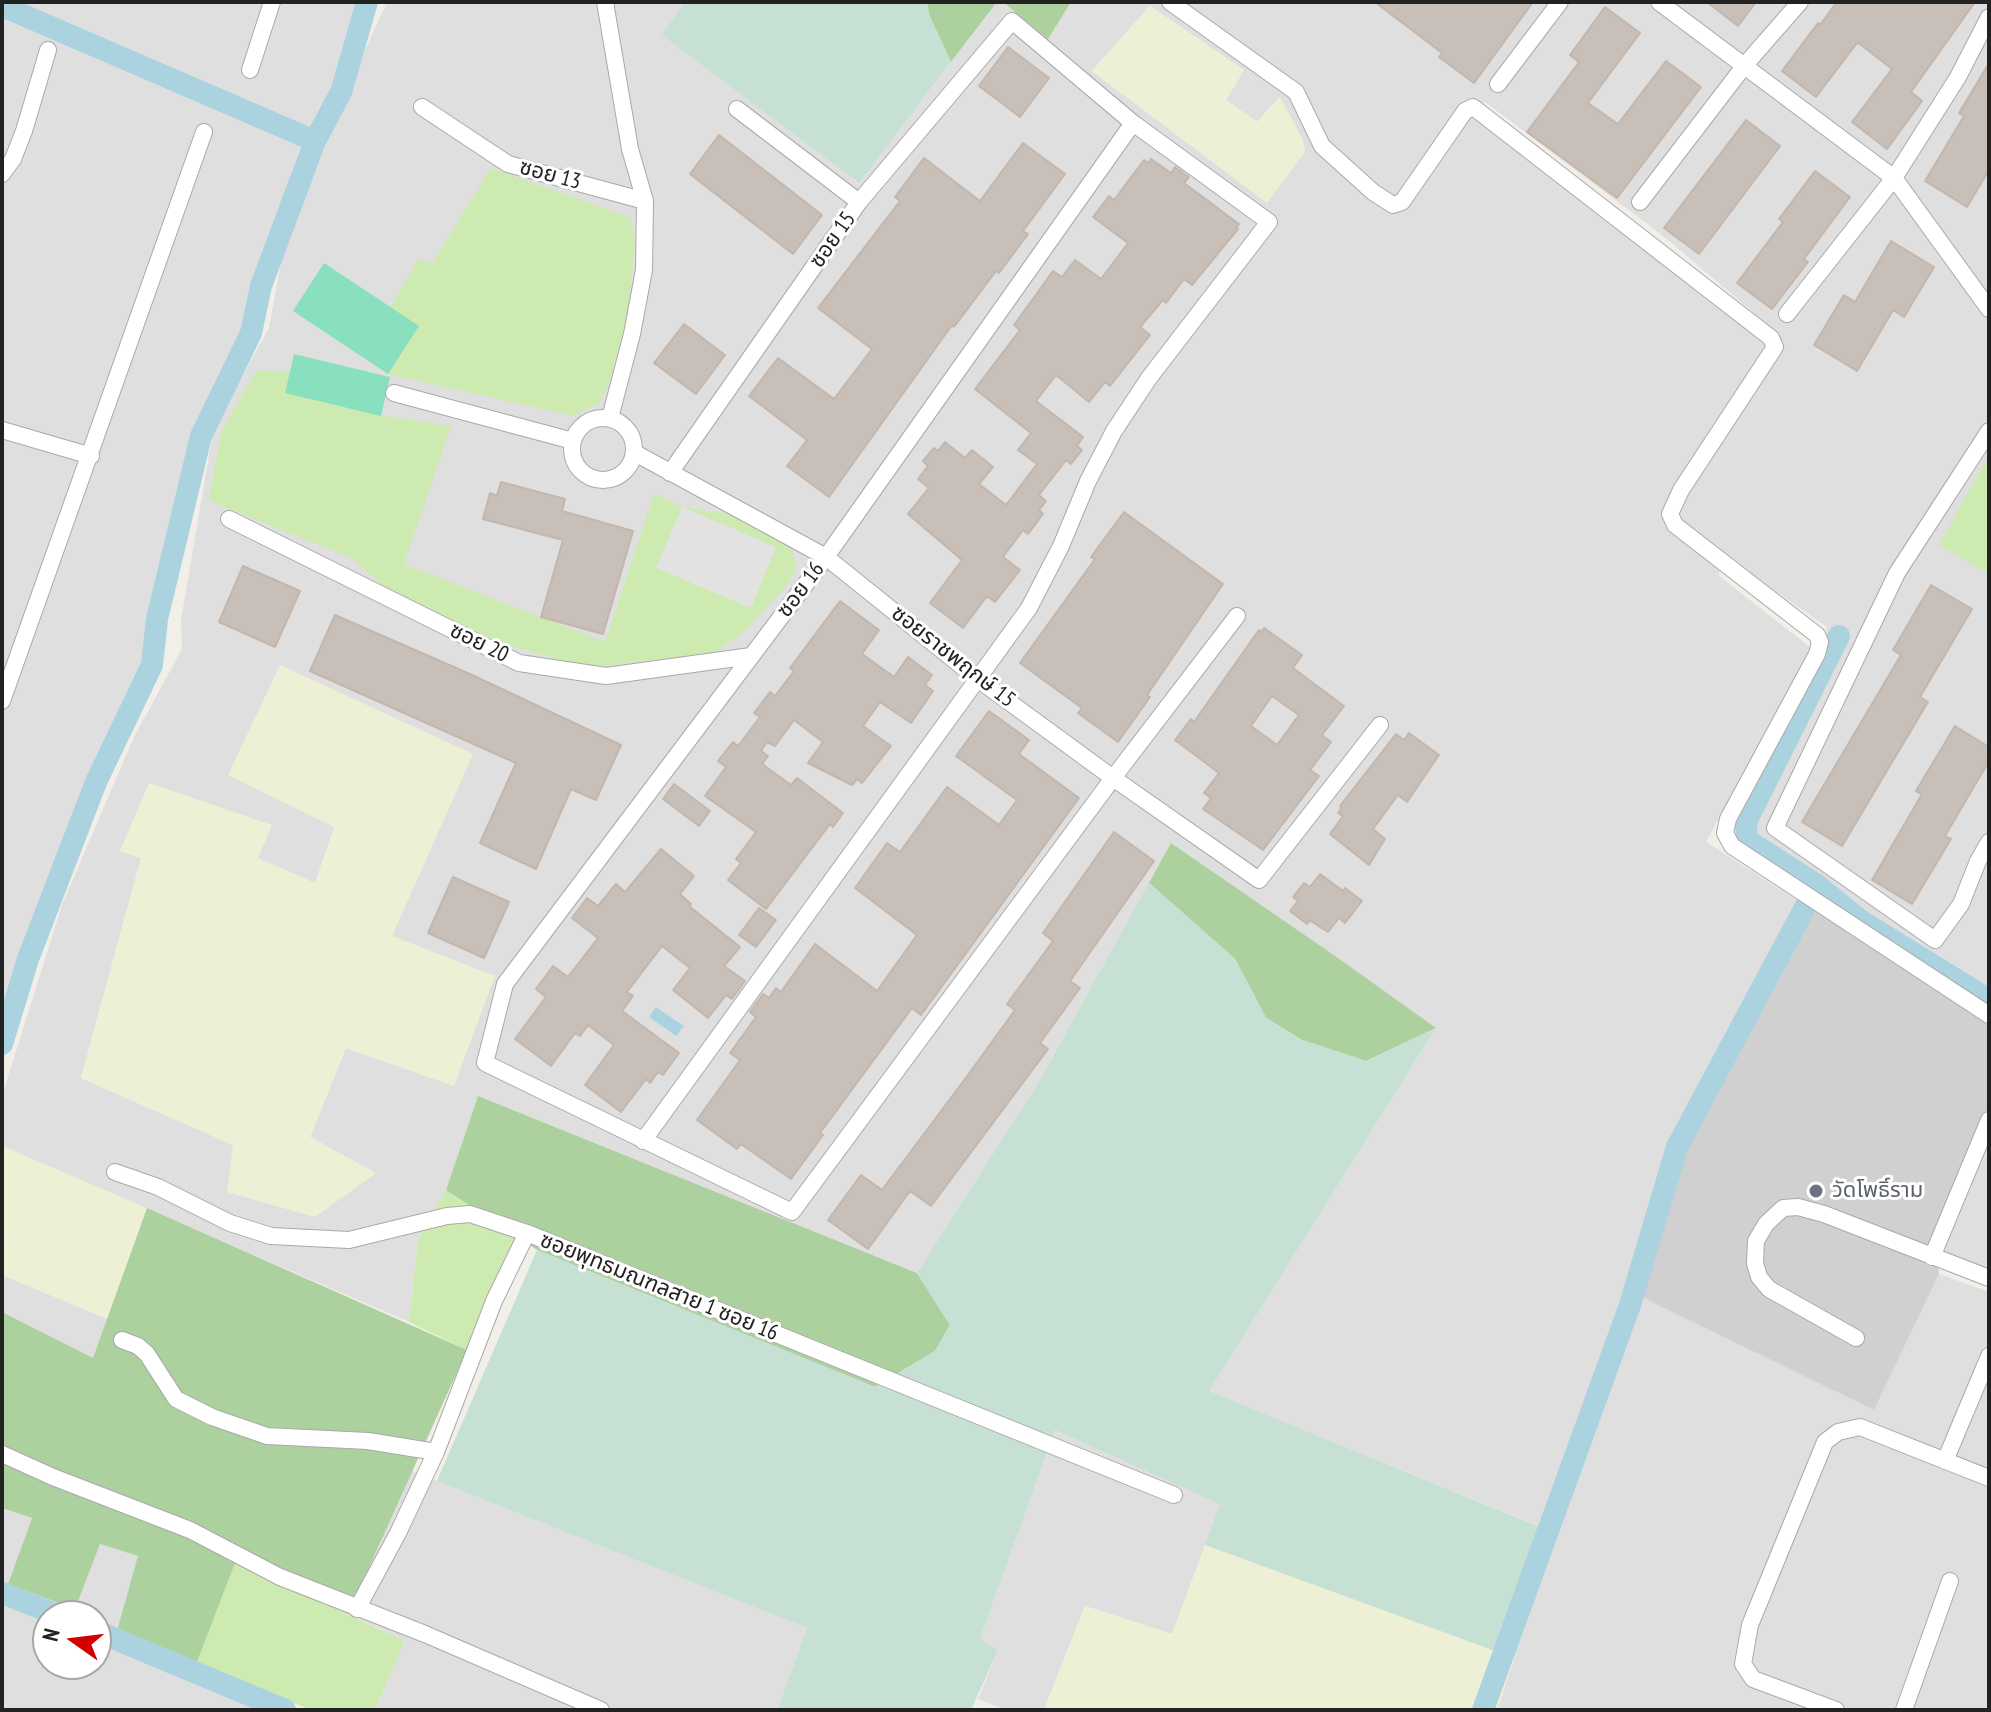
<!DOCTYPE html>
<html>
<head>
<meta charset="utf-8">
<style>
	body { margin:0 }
	#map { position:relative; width:1991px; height:1712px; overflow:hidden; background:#f2efe9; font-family:"PT Sans Narrow",sans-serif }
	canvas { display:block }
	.frame { position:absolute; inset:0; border:4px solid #222; pointer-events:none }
	.north { position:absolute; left:32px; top:1600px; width:80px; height:80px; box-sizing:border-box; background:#fff; border:2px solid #a7a7a7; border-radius:50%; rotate:284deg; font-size:22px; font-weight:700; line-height:32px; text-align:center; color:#222 }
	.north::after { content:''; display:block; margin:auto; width:28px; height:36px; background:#d40000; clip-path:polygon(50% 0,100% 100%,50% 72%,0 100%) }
</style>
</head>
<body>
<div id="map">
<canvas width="1991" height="1712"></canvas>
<div class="frame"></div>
<div class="north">N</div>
</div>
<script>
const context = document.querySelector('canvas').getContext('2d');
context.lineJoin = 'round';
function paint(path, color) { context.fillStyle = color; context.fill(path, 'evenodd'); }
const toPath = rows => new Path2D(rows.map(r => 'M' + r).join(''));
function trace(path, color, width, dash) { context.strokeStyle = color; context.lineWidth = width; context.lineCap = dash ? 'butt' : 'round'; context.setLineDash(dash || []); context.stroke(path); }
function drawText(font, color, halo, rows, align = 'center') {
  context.font = font + ' "PT Sans Narrow","Noto Sans Thai",sans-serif'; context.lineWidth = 6; context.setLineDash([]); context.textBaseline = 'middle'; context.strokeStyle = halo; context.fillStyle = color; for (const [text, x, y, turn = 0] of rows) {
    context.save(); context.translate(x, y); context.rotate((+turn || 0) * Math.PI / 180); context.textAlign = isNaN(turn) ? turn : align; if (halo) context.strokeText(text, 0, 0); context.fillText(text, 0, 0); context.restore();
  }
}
const residential = toPath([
	[2,2,356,2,325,106,302,142,262,261,246,332,203,411,145,667,123,700,56,878,2,1039],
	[387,2,684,2,663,34,859,183,997,2,1003,2,1048,38,1071,2,1989,2,1989,992,1949,971,1751,837,1747,829,1819,660,1827,627,1728,558,1718,575,1811,648,1706,842,1800,902,1744,1011,1626,1293,1643,1298,1874,1410,1939,1274,1989,1292,1989,1710,1497,1710,1556,1533,1208,1391,1436,1028,1172,844,1041,1078,917,1273,478,1096,446,1190,418,1240,409,1322,2,1146,2,1096,62,905,134,737,182,649,181,620,214,426,269,328,283,251,315,141,350,83],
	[1150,6,1244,70,1226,100,1257,122,1280,97,1267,202,1092,71],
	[1485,102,1662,235,1780,335,1767,345,1767,336,1472,114],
	[271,825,257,858,315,884,335,827,392,937,495,976,346,1048,310,1137,375,1173,233,1145,81,1078,141,858,121,851],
	[1989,1130,1989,1269,1938,1251],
	[2,1275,108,1319,93,1359,2,1312],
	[1055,1430,1221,1504,1172,1634,1085,1606,1044,1710,1006,1710,978,1699,998,1650,980,1639],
	[412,1471,807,1628,777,1710,375,1710,405,1641,348,1614],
	[2,1508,32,1518,8,1584,100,1544,139,1556,112,1650,265,1710,2,1710],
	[48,1616,96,1616,96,1664,48,1664]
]);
const religious = toPath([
	[1800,902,1989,1006,1989,1130,1938,1251,1939,1274,1874,1410,1643,1298,1625,1292,1744,1011]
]);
const farmland = toPath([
	[1150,6,1244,70,1226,100,1257,122,1280,97,1303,140,1305,152,1267,203,1092,71],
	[280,665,473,754,392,936,495,976,454,1086,345,1048,310,1137,376,1173,315,1217,227,1192,233,1145,81,1078,141,858,120,851,149,783,272,825,258,858,315,883,334,827,228,775],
	[2,1146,147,1208,108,1319,2,1275,2,1247,7,1232,2,1229],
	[1205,1545,1514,1658,1497,1710,1044,1710,1085,1606,1172,1634]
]);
const grass = toPath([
	[491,168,631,218,635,240,628,316,610,380,599,403,573,416,388,374,419,327,390,308,419,258,432,264],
	[257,370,290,372,285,392,378,415,451,426,404,564,605,642,654,493,682,507,726,513,791,547,797,567,785,587,745,631,716,652,589,668,500,643,383,586,354,559,209,501,221,432],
	[1989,455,1989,574,1939,545],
	[446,1190,518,1238,467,1350,409,1322,418,1240],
	[235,1562,405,1641,375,1710,312,1710,195,1667]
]);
const forest = toPath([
	[927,2,997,2,951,62,929,15],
	[1003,2,1071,2,1048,39],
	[1171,843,1338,958,1436,1028,1366,1061,1302,1040,1266,1018,1235,959,1149,883],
	[478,1096,917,1273,950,1325,935,1351,875,1387,537,1250,446,1190],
	[147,1208,467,1350,348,1614,235,1563,195,1667,117,1631,138,1556,100,1544,75,1609,8,1584,32,1518,2,1508,2,1312,93,1358]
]);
const wetland = toPath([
	[684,2,927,2,929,15,951,62,859,183,662,35],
	[1149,883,1235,959,1266,1018,1302,1040,1366,1061,1436,1028,1209,1391,1557,1534,1514,1658,1205,1545,1220,1504,1055,1430,980,1639,998,1650,971,1710,777,1710,807,1628,437,1481,537,1250,875,1387,935,1351,950,1325,917,1273,1041,1078]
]);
const pitch = toPath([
	[324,263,419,326,388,374,293,311],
	[294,354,390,377,381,416,285,393]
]);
const parking = toPath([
	[682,507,776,547,751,608,656,568]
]);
const water = toPath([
	[656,1007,684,1026,676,1036,649,1017]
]);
const canal = toPath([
	[2,6,315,141],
	[1817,885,1860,920,1989,1000],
	[2,1044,28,959,96,782,152,665,157,619,201,436,251,333,261,286,315,141,341,92,367,2],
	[2,1593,60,1616],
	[96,1631,285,1710],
	[1483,1710,1630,1305,1677,1147,1817,885,1747,840,1746,822,1839,636]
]);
const building = toPath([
	[1375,2,1533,2,1474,83,1439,57,1442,53,1375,2],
	[1707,2,1756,2,1738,26,1707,2],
	[1837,2,1975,2,1911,92,1922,101,1887,149,1852,122,1892,69,1860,44,1857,43,1816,97,1782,71,1818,23,1820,25,1837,2],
	[1605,7,1640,33,1588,103,1618,124,1666,61,1701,87,1617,198,1527,132,1579,62,1570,55,1605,7],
	[1008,47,1049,78,1020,117,979,86,1008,47],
	[1989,63,1989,170,1967,207,1925,181,1964,116,1959,113,1989,63],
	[1746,120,1780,146,1699,254,1664,228,1746,120],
	[719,135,822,215,793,254,690,174,719,135],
	[1023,143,1065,174,1023,231,1028,234,999,273,996,271,954,327,952,325,829,497,787,466,807,440,749,396,778,358,834,399,872,349,818,308,900,201,895,197,924,158,980,201,1023,143],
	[1151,159,1171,173,1175,167,1189,177,1184,183,1239,224,1236,228,1238,229,1192,285,1184,279,1166,303,1163,300,1140,327,1150,335,1110,386,1105,382,1089,402,1056,375,1036,401,1083,437,1077,446,1082,450,1071,464,1066,460,1039,495,1046,501,1039,510,1043,514,1028,534,1023,530,1003,557,1020,570,995,602,987,596,963,628,930,603,962,560,908,514,929,488,918,479,928,466,923,461,934,448,938,451,945,442,965,458,972,450,993,467,979,484,1006,505,1037,464,1018,450,1031,433,975,389,1020,330,1014,325,1053,271,1062,277,1075,260,1101,279,1128,243,1093,217,1109,196,1114,200,1144,160,1148,163,1151,159],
	[1815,171,1850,197,1804,259,1808,262,1772,309,1737,283,1783,222,1779,219,1815,171],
	[1891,241,1934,267,1904,317,1893,310,1857,371,1814,345,1844,295,1855,302,1891,241],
	[684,324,725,355,696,394,654,363,684,324],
	[501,482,565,499,562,511,633,531,603,634,541,617,563,540,483,519,490,493,497,496,501,482],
	[1124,512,1223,584,1147,695,1150,697,1118,742,1078,713,1082,708,1020,663,1095,559,1091,557,1124,512],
	[243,566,300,591,275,647,219,622,243,566],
	[1931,585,1972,609,1920,697,1928,702,1842,846,1802,822,1901,655,1893,650,1931,585],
	[840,601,879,630,862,654,894,677,908,657,932,675,925,685,933,691,911,723,880,702,863,726,891,746,862,783,857,779,852,785,808,763,823,742,794,720,775,746,767,742,761,751,768,756,762,764,791,785,797,778,843,813,833,827,830,824,766,909,728,880,741,863,736,859,756,832,705,796,726,767,718,761,733,742,738,746,760,717,754,713,770,692,775,696,794,671,790,668,840,601],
	[335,615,472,675,621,745,596,800,571,789,536,869,480,843,516,763,310,671,335,615],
	[1264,628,1302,655,1293,668,1344,706,1322,735,1331,742,1310,770,1319,776,1263,850,1203,809,1211,798,1204,793,1219,773,1175,740,1191,719,1194,722,1259,630,1262,632,1264,628],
	[1272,696,1299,715,1277,745,1251,726,1272,696],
	[989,711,1029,740,1019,754,1079,798,921,1015,912,1008,820,1133,823,1135,791,1179,741,1144,737,1149,697,1120,740,1060,730,1053,756,1017,750,1012,763,994,769,998,776,988,781,992,815,944,877,991,917,935,855,888,887,843,900,852,947,787,999,825,1017,800,956,756,989,711],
	[1955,726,1989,747,1989,761,1945,836,1951,839,1912,904,1872,880,1922,794,1916,791,1955,726],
	[1409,733,1439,755,1407,802,1398,795,1373,829,1385,839,1369,865,1330,834,1343,816,1338,813,1342,807,1340,806,1396,734,1404,740,1409,733],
	[674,784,710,811,699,826,663,799,674,784],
	[1114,832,1154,861,1070,981,1080,988,1040,1043,1048,1049,931,1206,910,1191,868,1249,828,1220,861,1175,882,1190,965,1079,1015,1010,1007,1004,1053,941,1043,933,1114,832],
	[661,849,694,876,680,894,691,904,689,906,740,947,724,966,745,981,732,999,726,995,708,1018,673,990,690,968,662,946,627,992,633,996,622,1011,679,1053,663,1075,658,1072,650,1083,646,1079,621,1112,585,1085,614,1045,588,1025,580,1036,575,1033,551,1066,515,1039,546,997,536,989,553,966,568,977,598,938,572,918,587,898,598,906,616,884,625,892,661,849],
	[1320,874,1343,891,1345,888,1362,901,1345,923,1339,918,1328,932,1309,920,1307,924,1290,911,1298,901,1293,897,1304,883,1310,887,1320,874],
	[453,877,509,902,484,958,428,933,453,877],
	[759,908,776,920,756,947,739,935,759,908]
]);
const street = toPath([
	[605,2,630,149,645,201,644,270,632,334,610,418],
	[1170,2,1296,92,1322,146,1373,192,1393,205,1402,202,1465,111,1473,107,1771,338,1775,347,1681,490,1670,514,1675,525,1817,635,1820,642,1817,654,1728,819,1725,833,1732,846,1989,1015],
	[1659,2,1894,178,1989,309],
	[250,70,272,2],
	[1498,84,1560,2],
	[422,107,508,164,645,201],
	[737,109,859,202],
	[1133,123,826,557,505,984,485,1063,792,1212,1113,778,1237,616],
	[2,174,13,159,24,131,48,50],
	[1640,202,1745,65,1800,2],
	[1787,314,1894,178,1958,77,1989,17],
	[394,393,573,441],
	'572 449a31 31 0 1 1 62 0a31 31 0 1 1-62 0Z',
	[2,430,91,456],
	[1989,431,1897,573,1775,828,1935,940,1961,904,1978,861,1989,842],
	[635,453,826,557,979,680,1113,778,1259,880,1380,725],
	[229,519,519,663,606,676,751,656],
	[2,701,204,132],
	[643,1141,1029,608,1061,546,1088,481,1114,431,1149,378,1269,222,1133,123,1012,21,859,202,670,473],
	[115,1172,158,1187,230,1223,271,1236,349,1240,447,1216,470,1214,527,1233],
	[1932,1257,1989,1120],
	[1856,1338,1769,1289,1759,1277,1755,1263,1756,1241,1766,1224,1783,1208,1798,1207,1824,1214,1989,1278],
	[122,1340,138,1346,147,1354,176,1399,212,1417,267,1436,368,1441,436,1452],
	[2,1454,53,1477,190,1530,280,1577,425,1634,601,1710],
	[1945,1461,1989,1356],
	[357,1609,398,1533,436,1452,494,1301,527,1233,1174,1495],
	[1836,1710,1753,1679,1743,1664,1750,1625,1825,1442,1838,1432,1860,1427,1989,1478],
	[1904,1710,1950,1581]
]);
const markers = [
	[1816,1191,8,"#6b7280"]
];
const streetNames = [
	["ซอย 13",550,175,15],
	["ซอย 15",833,240,-55],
	["ซอย 16",801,590,-53],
	["ซอย 20",479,643,26],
	["ซอยราชพฤกษ์ 15",953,657,38],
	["ซอยพุทธมณฑลสาย 1 ซอย 16",659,1287,22]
];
const worshipNames = [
	["วัดโพธิ์ราม",1832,1191]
];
paint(residential, '#e0dfdf');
paint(religious, '#d0d0d0');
paint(farmland, '#eef0d5');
paint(grass, '#cdebb0');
paint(forest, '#add19e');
paint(wetland, '#c6e0d4');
paint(pitch, '#88e0be');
paint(parking, '#e2e2e2');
paint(water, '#aad3df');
trace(canal, '#aad3df', 22);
paint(building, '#c7bfb8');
trace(building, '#c4b6ab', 2);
trace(street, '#a9a9a9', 18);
trace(street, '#fff', 16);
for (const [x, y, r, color] of markers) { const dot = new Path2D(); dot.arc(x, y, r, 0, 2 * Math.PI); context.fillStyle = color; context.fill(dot); trace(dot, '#fff', 3); }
drawText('22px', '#222', '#fff', streetNames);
drawText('22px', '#5b616d', '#fff', worshipNames, 'left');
</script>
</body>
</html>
